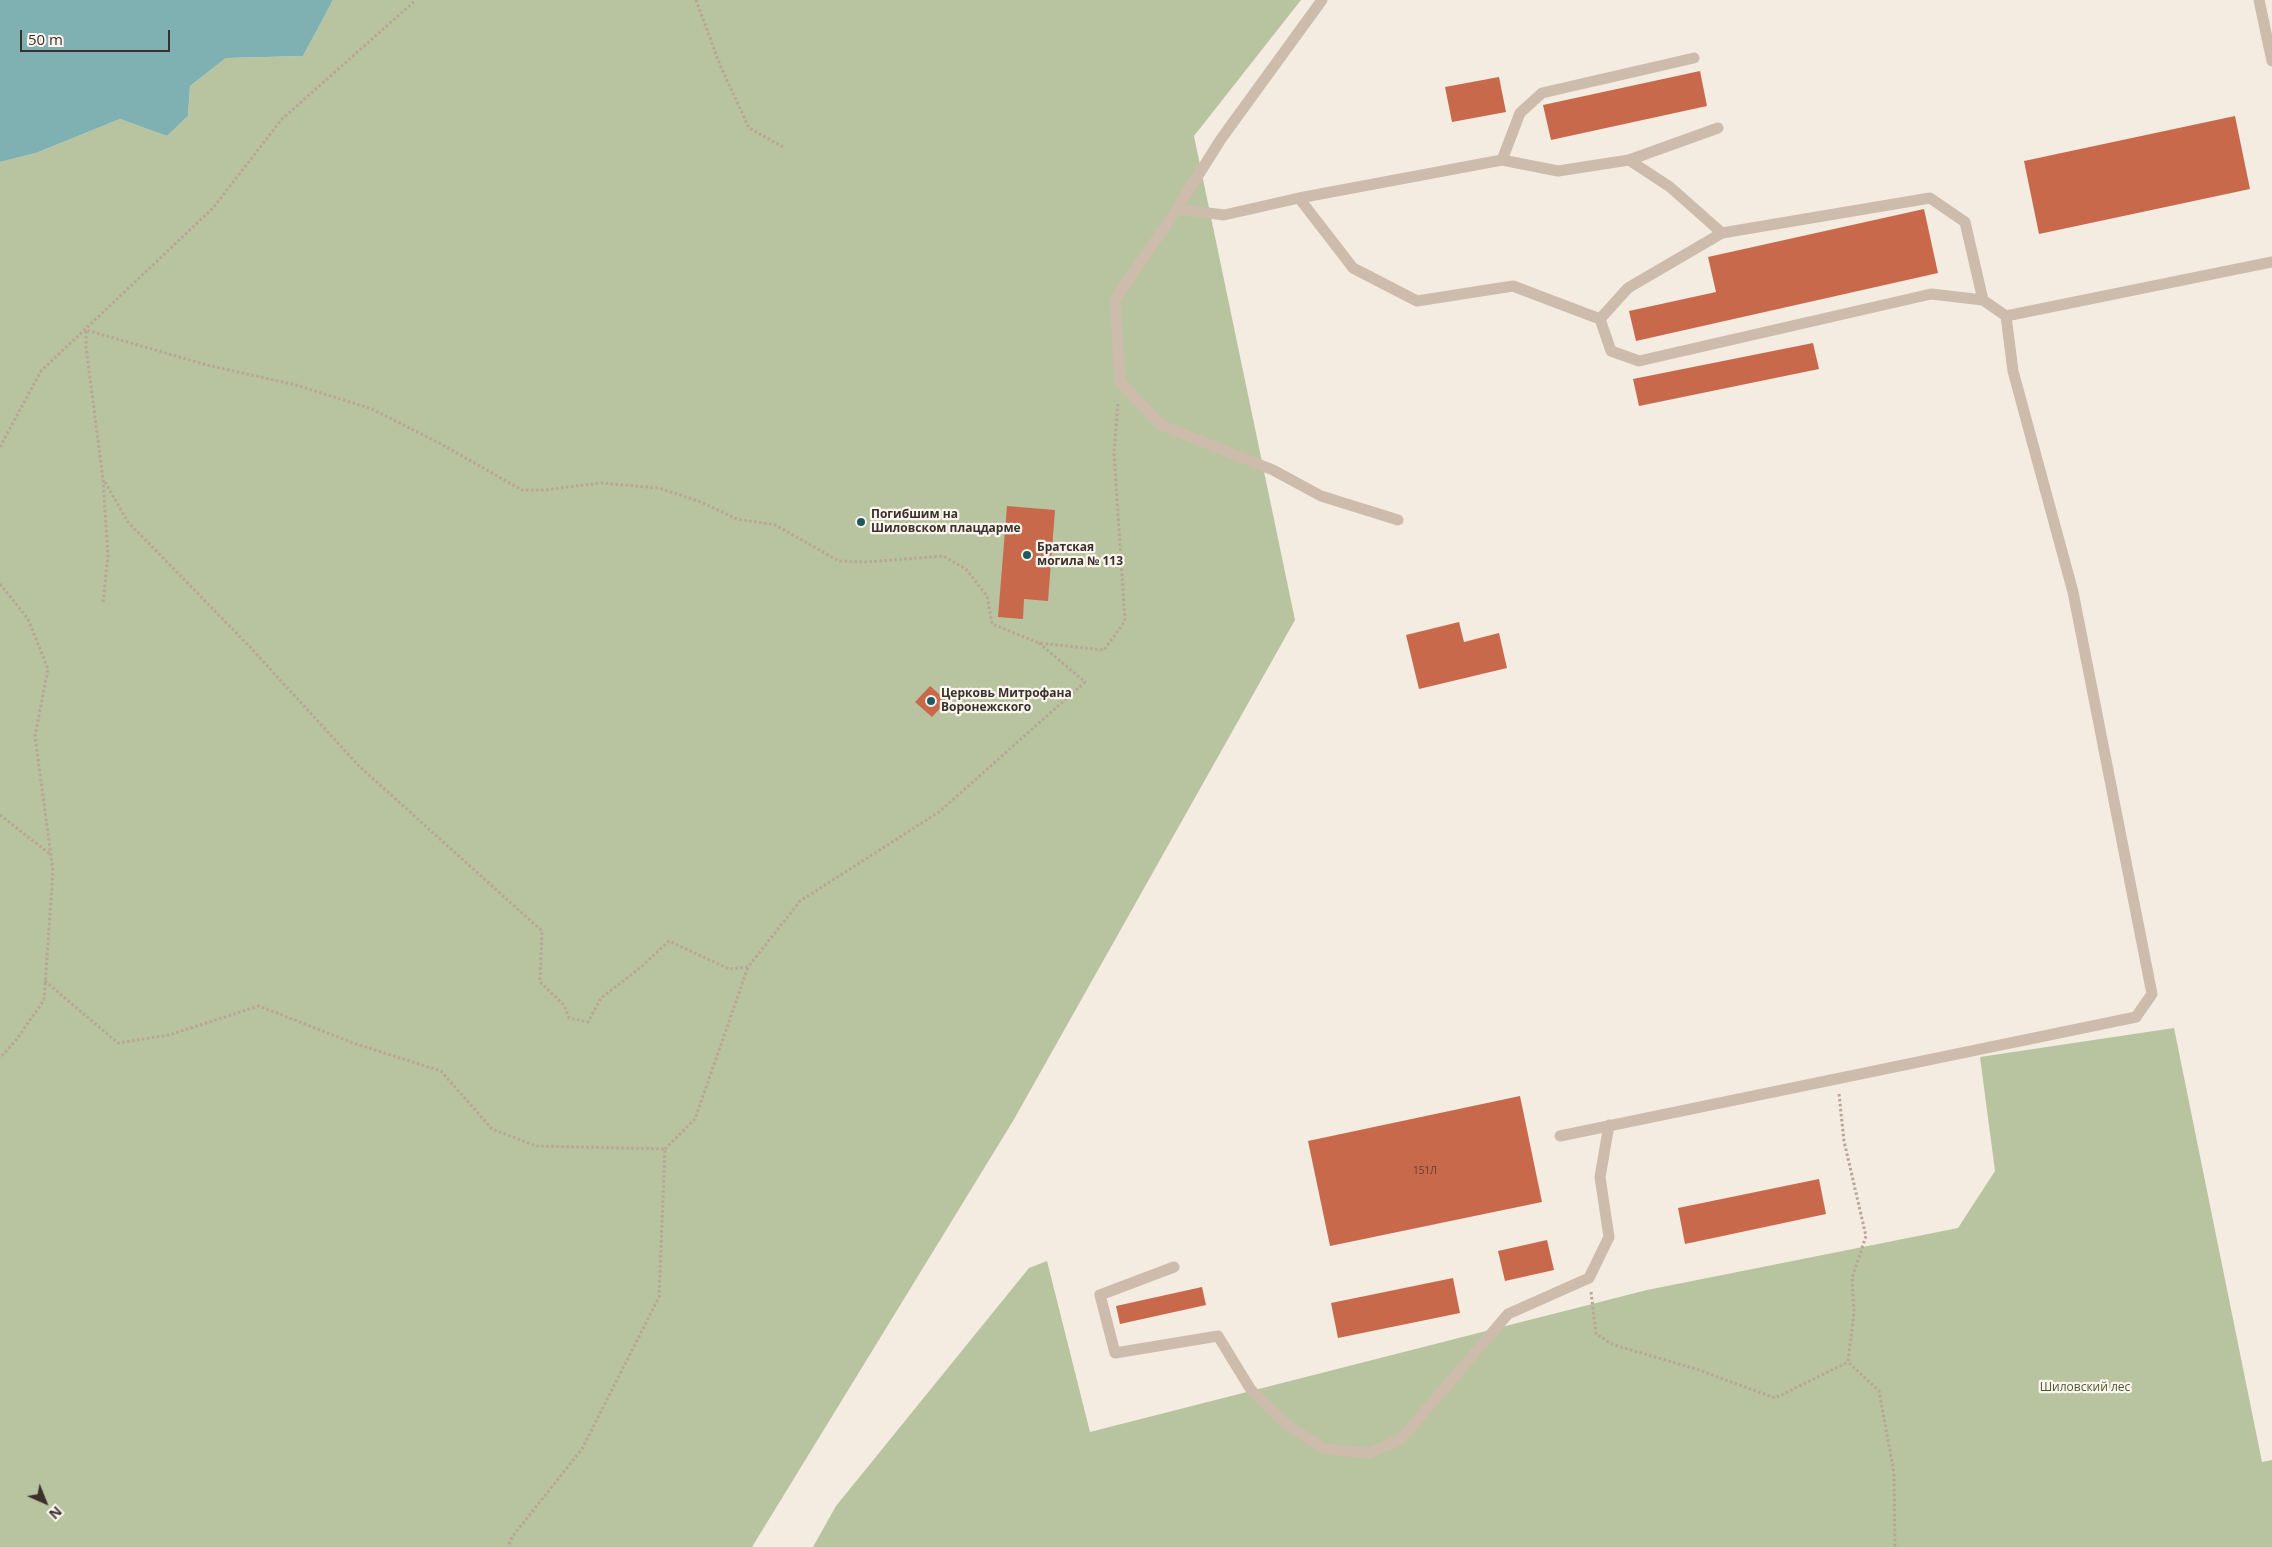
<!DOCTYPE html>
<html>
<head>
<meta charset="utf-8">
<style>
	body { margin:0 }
	#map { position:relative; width:2272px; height:1547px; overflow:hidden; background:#f4ebe1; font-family:"Open Sans",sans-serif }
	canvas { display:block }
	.north { position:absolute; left:20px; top:1477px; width:50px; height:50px; -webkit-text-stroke:4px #fbf5ee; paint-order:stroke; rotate:136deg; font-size:14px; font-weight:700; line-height:20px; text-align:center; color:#3b302b }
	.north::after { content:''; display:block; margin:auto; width:18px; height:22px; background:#3b302b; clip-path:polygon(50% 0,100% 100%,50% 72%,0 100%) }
	.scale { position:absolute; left:20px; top:30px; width:150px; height:22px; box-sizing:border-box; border:2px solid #3b302b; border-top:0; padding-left:6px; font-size:15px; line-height:18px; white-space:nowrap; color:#3b302b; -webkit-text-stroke:4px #fbf5ee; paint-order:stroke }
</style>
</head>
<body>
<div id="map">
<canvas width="2272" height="1547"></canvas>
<div class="north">N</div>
<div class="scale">50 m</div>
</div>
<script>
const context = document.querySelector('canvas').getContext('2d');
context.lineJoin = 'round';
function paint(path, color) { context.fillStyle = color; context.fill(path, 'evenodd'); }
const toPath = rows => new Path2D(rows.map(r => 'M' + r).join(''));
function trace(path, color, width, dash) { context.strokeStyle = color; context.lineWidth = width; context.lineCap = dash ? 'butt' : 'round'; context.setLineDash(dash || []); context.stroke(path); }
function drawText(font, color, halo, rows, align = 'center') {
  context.font = font + ' "Open Sans",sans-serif'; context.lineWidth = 4.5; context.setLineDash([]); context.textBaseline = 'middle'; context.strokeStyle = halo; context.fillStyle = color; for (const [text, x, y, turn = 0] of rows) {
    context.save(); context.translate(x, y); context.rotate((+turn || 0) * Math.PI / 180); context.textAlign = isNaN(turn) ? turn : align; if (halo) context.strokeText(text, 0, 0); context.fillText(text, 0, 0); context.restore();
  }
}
const green = toPath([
	[333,0,1301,0,1194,136,1295,620,1013,1121,752,1547,0,1547,0,162,36,153,120,119,167,136,188,116,190,86,226,58,303,56],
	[2174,1028,2262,1462,2272,1460,2272,1547,813,1547,836,1506,1029,1268,1047,1261,1090,1432,1647,1290,1958,1228,1995,1171,1980,1057]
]);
const water = toPath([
	[0,0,333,0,303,56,226,58,190,86,188,116,167,136,120,119,36,153,0,162]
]);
const building = toPath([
	[1700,71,1707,106,1551,140,1543,105],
	[1499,77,1506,112,1452,122,1445,87],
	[2235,116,2250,189,2039,234,2024,161],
	[1924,209,1938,273,1636,341,1629,311,1716,292,1708,257],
	[1813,343,1819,369,1639,406,1633,379],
	[1007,506,1055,510,1048,601,1024,599,1023,619,998,617],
	[1459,622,1464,642,1499,633,1507,668,1419,689,1406,635],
	[930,686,947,701,932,717,915,702],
	[1520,1096,1542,1202,1330,1246,1308,1141],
	[1819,1179,1826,1214,1685,1244,1678,1208],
	[1547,1240,1554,1270,1505,1281,1498,1251],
	[1453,1278,1460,1313,1338,1338,1331,1303],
	[1202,1287,1206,1305,1120,1324,1116,1306]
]);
const path = toPath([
	[696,0,720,65,749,128,785,148],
	[0,447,41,371,213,208,282,119,416,0],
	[105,482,128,522,250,647,359,766,542,931,540,982,564,1005,569,1018,588,1022,601,998,640,968,669,941,729,969,748,967,800,901,939,812,1085,682,1039,643],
	[0,584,28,619,48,669,35,736,53,871,44,1000,16,1040,0,1058],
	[103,602,108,555,103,479,86,347,86,330,207,365,296,385,372,409,441,444,522,490,544,490,601,483,659,488,701,502,737,519,775,525,839,561,867,562,943,556,966,569,987,596,992,624,1039,643,1104,650,1125,621,1114,453,1118,403],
	[0,815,50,854],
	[45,981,118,1043,169,1035,259,1006,353,1043,441,1071,492,1129,536,1146,665,1149,659,1297,582,1449,512,1537,508,1547],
	[1839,1094,1844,1141,1866,1236,1852,1278,1854,1311,1848,1362,1879,1391,1894,1473,1895,1547],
	[665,1149,695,1119,748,967],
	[1591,1292,1596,1334,1614,1345,1696,1369,1775,1398,1848,1362]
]);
const service = toPath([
	[1322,0,1221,139,1177,209,1224,215,1299,198,1502,160,1558,171,1629,160,1718,128],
	[2259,0,2272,61],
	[1502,160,1520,113,1542,93,1694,58],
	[1629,160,1670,187,1722,233,1930,198,1965,222,1983,300,2006,316],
	[1299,198,1353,268,1417,301,1513,286,1600,319,1628,288,1722,233],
	[1177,209,1115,300,1120,382,1161,425,1273,470,1321,496,1398,520],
	[1600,319,1611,351,1639,361,1931,294,1983,300],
	[1560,1136,2136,1017,2152,994,2073,592,2013,371,2006,316,2272,262],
	[1174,1267,1100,1295,1115,1353,1218,1336,1251,1390,1283,1422,1324,1449,1369,1453,1401,1439,1508,1314,1589,1278,1609,1237,1600,1177,1609,1125]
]);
const markers = [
	[861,522,5,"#1f5a5e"],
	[1027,555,5,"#1f5a5e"],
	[931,701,5,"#1f5a5e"]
];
const numberNames = [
	["151Л",1425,1171]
];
const poiNames = [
	["Погибшим на",871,515],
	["Шиловском плацдарме",871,529],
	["Братская",1037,548],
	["могила № 113",1037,562],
	["Церковь Митрофана",941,694],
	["Воронежского",941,708]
];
const parkNames = [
	["Шиловский лес",2085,1388]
];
paint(green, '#b8c4a0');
paint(water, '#7fb0b2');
paint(building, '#c8694b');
trace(path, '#b9a596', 3, [2.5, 2.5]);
trace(service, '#cdbbac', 11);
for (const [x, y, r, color] of markers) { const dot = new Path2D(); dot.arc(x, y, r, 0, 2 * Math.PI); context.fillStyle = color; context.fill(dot); trace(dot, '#fbf5ee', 2); }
drawText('10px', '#5e3e33', null, numberNames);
drawText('bold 12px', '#3b302b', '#fbf5ee', poiNames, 'left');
drawText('12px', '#4a5a2e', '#fbf5ee', parkNames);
</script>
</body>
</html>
